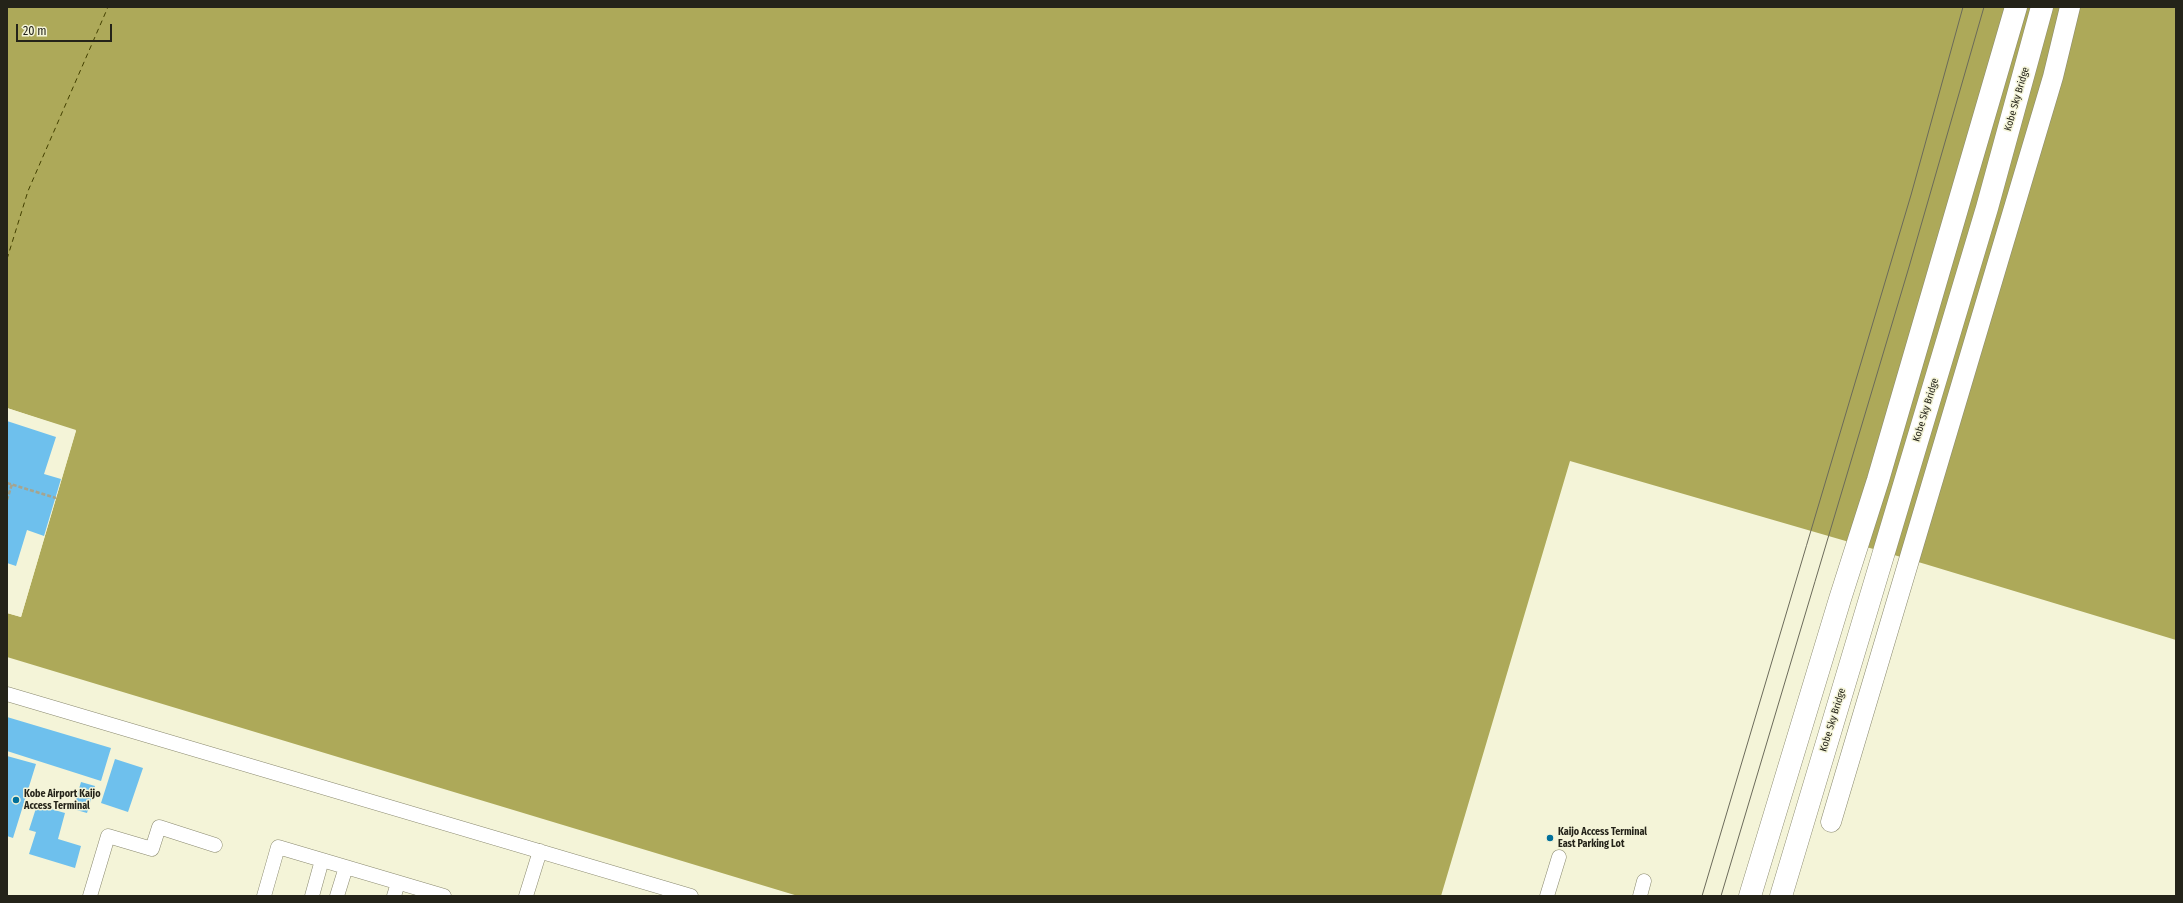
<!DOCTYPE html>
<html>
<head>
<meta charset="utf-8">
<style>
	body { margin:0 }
	#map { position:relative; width:2183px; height:903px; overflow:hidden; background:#f4f4d8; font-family:"Fira Sans Condensed",sans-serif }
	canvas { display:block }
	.frame { position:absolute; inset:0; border:8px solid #242319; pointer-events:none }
	.scale { position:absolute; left:16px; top:24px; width:96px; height:18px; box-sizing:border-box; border:2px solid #242319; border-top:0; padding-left:5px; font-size:12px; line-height:14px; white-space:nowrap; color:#242319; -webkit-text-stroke:3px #f4f4d8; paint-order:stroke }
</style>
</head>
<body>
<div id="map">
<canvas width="2183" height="903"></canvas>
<div class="frame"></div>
<div class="scale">20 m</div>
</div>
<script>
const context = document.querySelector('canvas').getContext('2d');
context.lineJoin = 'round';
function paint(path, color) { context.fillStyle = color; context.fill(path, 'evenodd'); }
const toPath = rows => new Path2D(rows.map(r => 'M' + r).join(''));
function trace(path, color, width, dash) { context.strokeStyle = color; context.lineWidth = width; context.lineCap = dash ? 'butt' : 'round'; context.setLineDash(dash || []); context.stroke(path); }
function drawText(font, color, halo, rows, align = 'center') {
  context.font = font + ' "Fira Sans Condensed",sans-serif'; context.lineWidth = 3; context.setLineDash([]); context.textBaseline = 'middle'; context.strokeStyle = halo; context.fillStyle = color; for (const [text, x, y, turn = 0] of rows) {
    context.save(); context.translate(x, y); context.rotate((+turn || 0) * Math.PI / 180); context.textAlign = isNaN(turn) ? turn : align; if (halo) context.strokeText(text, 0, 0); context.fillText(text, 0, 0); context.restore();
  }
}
const water = toPath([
	[7,7,2176,7,2176,640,1925,564,1570,461,1441,896,798,896,7,657,7,613,21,617,76,431,7,408]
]);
const pier = toPath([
	[7,408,76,430,21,617,7,613,7,611,19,614,74,432,7,410]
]);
const ferry = toPath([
	[7,259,28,191,108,7]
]);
const building = toPath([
	[7,421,56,437,44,474,61,479,44,536,27,530,16,566,7,563],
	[7,717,111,748,101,781,7,751],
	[7,756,36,764,13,838,7,836],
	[115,759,143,768,128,812,101,803],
	[81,782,95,786,87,813,73,809],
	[37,805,65,813,58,839,81,846,75,868,29,854,36,832,29,830]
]);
const path = toPath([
	[7,483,56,498],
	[7,500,12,484]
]);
const service = toPath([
	[7,694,691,896],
	[90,896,108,836,152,849,159,827,215,845],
	[264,896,278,847,444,896],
	[312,896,322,860],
	[337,896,346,867],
	[394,896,398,883],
	[526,896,540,851],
	[1547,896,1559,857],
	[1640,896,1644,881]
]);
const pedestrian = toPath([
	[1831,822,2053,77,2070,7]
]);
const tertiary = toPath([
	[1750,896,1840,599,1878,480,2016,7],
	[1781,896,1987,208,2042,7]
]);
const tram = toPath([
	[1702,896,1911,195,1963,7],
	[1721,896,1909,267,1984,7]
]);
const markers = [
	[16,800,4,"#01709b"],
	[1550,838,4,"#01709b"]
];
const streetNames = [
	["Kobe Sky Bridge",2017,99,-74],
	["Kobe Sky Bridge",1926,410,-73],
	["Kobe Sky Bridge",1833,720,-73]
];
const poiNames = [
	["Kobe Airport Kaijo",24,794],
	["Access Terminal",24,806],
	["Kaijo Access Terminal",1558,832],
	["East Parking Lot",1558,844]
];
paint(water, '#ada959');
paint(pier, '#f4f4d8');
trace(ferry, '#434000', 1, [5, 4]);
paint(building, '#6ec0ed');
trace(service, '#8a896f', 15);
trace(pedestrian, '#8a896f', 21);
trace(tertiary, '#8a896f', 23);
trace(path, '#a5a48f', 2.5, [4, 2]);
trace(service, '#fff', 14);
trace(pedestrian, '#fff', 20);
trace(tertiary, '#fff', 22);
trace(tram, '#6b6a5a', 1);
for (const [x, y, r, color] of markers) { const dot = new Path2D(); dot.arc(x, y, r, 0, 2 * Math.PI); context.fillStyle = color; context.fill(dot); trace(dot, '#f4f4d8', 1.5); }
drawText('10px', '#242319', '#f4f4d8', streetNames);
drawText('bold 10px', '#242319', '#f4f4d8', poiNames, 'left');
</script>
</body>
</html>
